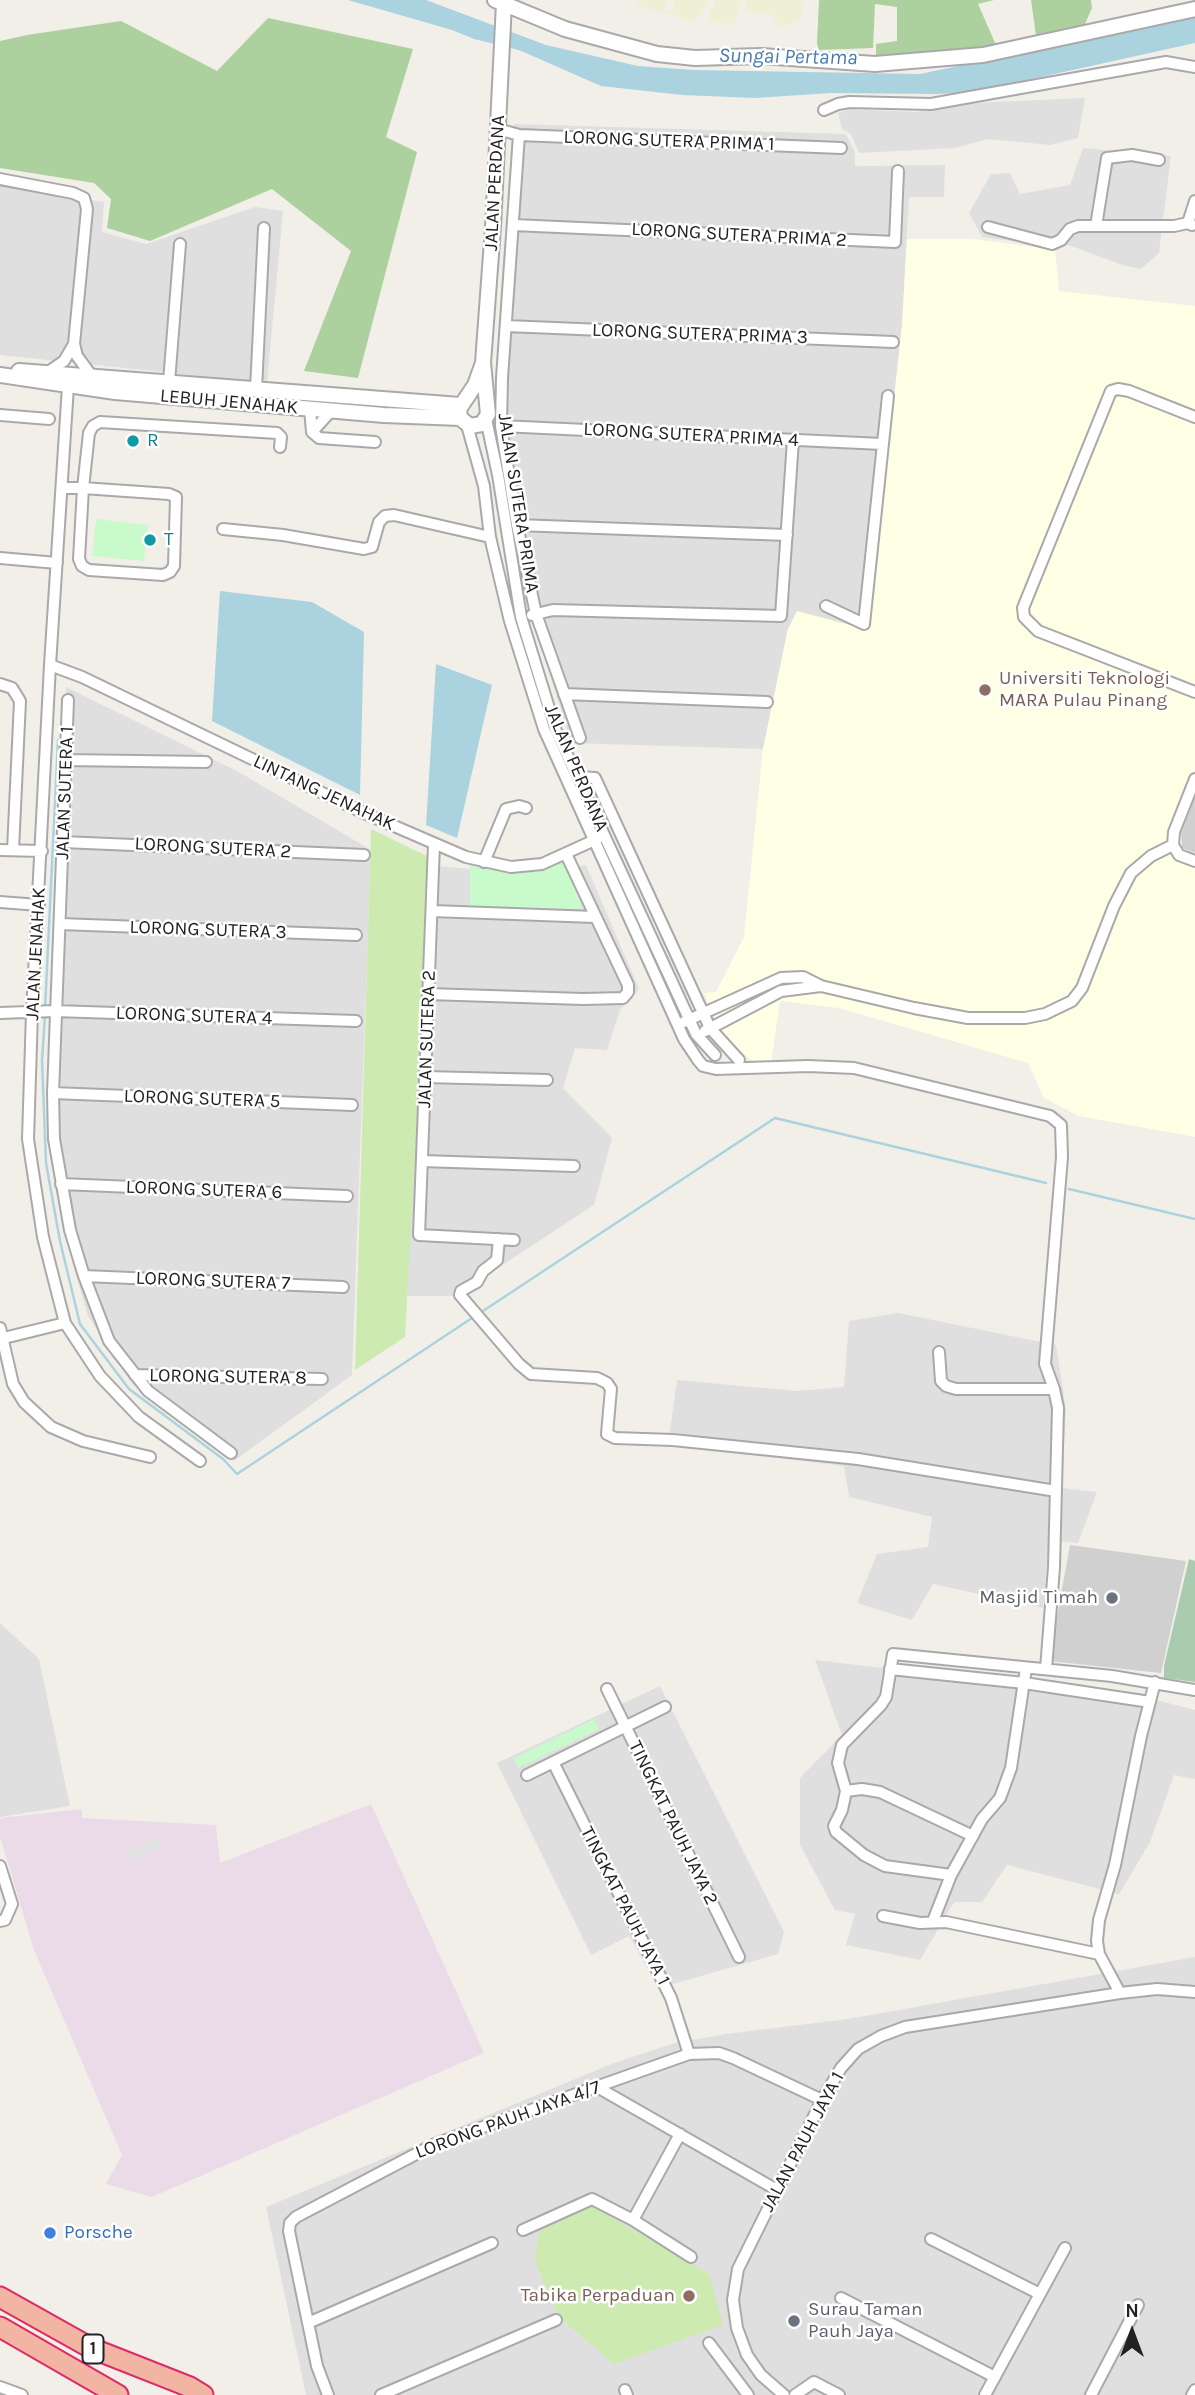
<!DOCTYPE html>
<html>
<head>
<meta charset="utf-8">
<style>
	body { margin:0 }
	#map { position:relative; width:1195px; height:2395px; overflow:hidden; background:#f2efe9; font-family:Karla,sans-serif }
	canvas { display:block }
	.north { position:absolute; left:1097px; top:2297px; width:70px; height:70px; -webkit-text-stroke:5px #fff; paint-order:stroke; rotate:0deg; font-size:19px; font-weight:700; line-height:28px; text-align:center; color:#222 }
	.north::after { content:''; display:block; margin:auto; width:24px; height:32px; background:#222; clip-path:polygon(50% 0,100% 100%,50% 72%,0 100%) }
</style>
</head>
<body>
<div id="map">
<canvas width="1195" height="2395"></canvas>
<div class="north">N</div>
</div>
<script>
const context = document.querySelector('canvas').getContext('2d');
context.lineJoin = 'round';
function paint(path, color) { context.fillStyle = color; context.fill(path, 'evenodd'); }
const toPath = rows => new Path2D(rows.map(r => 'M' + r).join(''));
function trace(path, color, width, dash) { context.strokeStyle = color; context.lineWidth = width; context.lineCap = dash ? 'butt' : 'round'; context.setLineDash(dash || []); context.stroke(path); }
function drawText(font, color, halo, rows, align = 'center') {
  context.font = font + ' Karla,sans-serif'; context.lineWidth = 5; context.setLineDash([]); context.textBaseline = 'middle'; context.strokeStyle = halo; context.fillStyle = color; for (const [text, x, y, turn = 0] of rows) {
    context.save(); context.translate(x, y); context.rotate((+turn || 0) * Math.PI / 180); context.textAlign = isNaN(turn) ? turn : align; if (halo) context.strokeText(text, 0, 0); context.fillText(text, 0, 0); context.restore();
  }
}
const residential = toPath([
	[1085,98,1078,138,1050,145,988,139,955,148,859,153,851,134,842,129,838,113,850,109,916,112,971,103],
	[514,124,846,134,855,153,855,166,945,165,944,197,909,197,902,325,869,631,788,629,763,749,571,743,527,601,495,425],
	[1083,148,1171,156,1159,253,1141,269,1122,265,1069,245,1057,247,982,237,969,213,991,174,1010,173,1020,194,1070,185],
	[0,186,104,202,102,232,146,244,255,207,283,211,267,383,0,355],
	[66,687,239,772,371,850,352,1375,234,1461,132,1384,88,1316,67,1243,50,1125],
	[427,865,521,874,586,865,639,989,620,1010,607,1050,575,1048,563,1088,612,1138,594,1205,455,1296,407,1296],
	[898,1313,1056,1345,1066,1409,1062,1488,1097,1492,1078,1543,1049,1541,1043,1608,933,1584,912,1620,857,1603,877,1554,928,1547,932,1517,849,1497,844,1466,668,1445,677,1380,796,1391,844,1387,849,1321],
	[0,1623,39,1659,70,1806,0,1817],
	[815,1660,1160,1701,1195,1710,1195,1779,1174,1775,1150,1842,1119,1894,1007,1865,982,1902,954,1902,920,1960,846,1945,855,1914,835,1910,800,1845,800,1778,842,1735],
	[660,1686,784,1932,778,1954,659,1988,629,1936,591,1955,497,1763],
	[1195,1957,1195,2395,306,2395,266,2207,614,2063,675,2043,726,2034,848,2019]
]);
const industrial = toPath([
	[371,1804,484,2053,152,2197,106,2184,122,2155,34,1950,0,1837,0,1818,82,1809,82,1818,216,1825,220,1863]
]);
const education = toPath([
	[907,239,974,239,1055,250,1059,291,1195,306,1195,1137,1079,1116,1044,1098,1028,1063,839,1008,780,1001,771,1063,754,1063,722,1033,704,993,716,992,744,937,763,749,788,629,797,611,869,630,902,325]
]);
const religious = toPath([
	[1195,797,1195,853,1182,848,1181,834],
	[1070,1545,1186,1561,1161,1673,1049,1661]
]);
const farmland = toPath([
	[637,0,667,0,664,10,672,13,675,0,710,0,695,22,636,5],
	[715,0,740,0,735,24,706,22],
	[746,0,804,0,801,18,780,29,772,16,744,10]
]);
const grass = toPath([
	[371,829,431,858,405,1337,355,1370],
	[592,2206,709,2274,723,2325,614,2364,559,2317,535,2262,540,2226]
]);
const forest = toPath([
	[819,0,994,0,978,4,996,45,978,49,911,56,876,56,876,44,897,41,897,7,875,4,873,48,819,50,817,44],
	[1031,0,1091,0,1092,8,1085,24,1036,36],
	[268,18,413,49,386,137,417,152,358,378,304,371,351,251,272,189,150,241,107,228,111,199,94,183,0,168,0,41,27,35,121,21,217,71]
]);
const cemetery = toPath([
	[1189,1559,1195,1561,1195,1682,1164,1678,1164,1666]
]);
const park = toPath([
	[96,519,148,525,144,561,92,556],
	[566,854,582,909,470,907,470,865,511,867],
	[594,1719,599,1729,518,1768,514,1758]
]);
const parking = toPath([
	[160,1835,164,1846,130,1861,125,1851]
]);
const water = toPath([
	[348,0,426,0,546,45,638,66,693,70,920,74,1195,16,1195,43,973,92,938,94,831,93,755,98,682,95,601,86,519,50,474,39,452,30],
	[220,591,312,602,364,632,360,795,212,721],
	[436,664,492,685,457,838,426,825]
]);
const stream = toPath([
	[45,1009,58,740],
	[45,1016,42,1060,46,1163,60,1241,80,1324,129,1389,223,1459,237,1474,475,1316],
	[1069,1189,1195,1219],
	[480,1313,775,1118,1046,1183]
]);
const minor = toPath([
	[824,110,838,104,849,102,931,104,1166,62,1195,67],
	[498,129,519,135,841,148],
	[519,135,502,378,501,426,517,525,536,614,580,738],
	[0,179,73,193,84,198,87,209,74,344,77,356,91,375],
	[513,225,895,242,898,171],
	[1192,225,1188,223,1195,201],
	[1096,226,1107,158,1132,155,1159,160],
	[988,227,1052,244,1061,240,1070,229,1078,226,1174,226,1188,223],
	[506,326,893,342],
	[48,372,64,361,74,344],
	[169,382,180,244],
	[68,386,50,665,32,1012,28,1139,43,1237,65,1323,100,1376,139,1417,200,1461],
	[256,389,264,228],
	[310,409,312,432,319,438,375,442],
	[0,415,49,419],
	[1195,417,1129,391,1118,389,1111,391,1023,608,1024,617,1038,631,1195,692],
	[486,419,498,475,521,617,556,731,696,1034,715,1055],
	[467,425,484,486,490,537,510,621,544,729,684,1039,698,1060,703,1066,716,1069,808,1066,854,1068,1050,1116,1061,1125,1062,1157,1045,1364,1054,1389,1058,1408,1054,1567,1046,1669],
	[501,426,882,444],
	[312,432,331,411],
	[62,488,83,488,169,494,176,497,174,566,170,572,163,575,89,570,82,566,79,559,83,488,89,433,93,426,100,422,277,433,281,437,280,447],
	[517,525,787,535],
	[223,529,283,535,364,549,372,547,379,522,385,516,394,515,490,537],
	[0,558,57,563],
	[826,606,864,624,888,396],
	[532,615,553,610,781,616,793,440],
	[50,665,82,677,364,813,466,857,511,867,542,864,597,839],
	[0,684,12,688,20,701,13,850],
	[564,694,767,702],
	[68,700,53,1093,54,1139,70,1230,84,1276,109,1341,148,1391,231,1453],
	[67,760,206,762],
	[578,777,595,778,710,1028,739,1060],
	[1195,779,1174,832,1173,845,1179,855,1195,861],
	[63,842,364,855],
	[434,844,419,1235,514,1240],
	[0,850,42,851],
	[484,862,506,809,519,806,526,808],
	[0,902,39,905],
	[432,911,595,917],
	[60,924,356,935],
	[428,994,583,999,623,998,628,992,628,985,566,854],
	[0,1013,55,1011,356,1021],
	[684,1022,781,978,803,977,821,986,914,1008,968,1018,1025,1018,1045,1014,1072,1001,1082,988,1114,906,1131,873,1151,856,1173,845],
	[705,1031,781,991,821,986],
	[425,1077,547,1080],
	[53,1093,352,1105],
	[422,1161,574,1166],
	[61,1184,347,1196],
	[499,1239,497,1260,483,1271,477,1282,461,1291,460,1295,519,1364,531,1374,597,1378,607,1383,611,1389,607,1434,615,1438,673,1440,858,1459,1056,1491],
	[84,1276,343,1287],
	[0,1328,13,1384,24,1402,51,1427,83,1441,150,1457],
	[0,1339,65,1323],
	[939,1352,941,1381,946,1386,956,1389,1054,1389],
	[135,1375,322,1379],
	[890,1669,1024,1683,1150,1702],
	[607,1689,739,1957],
	[553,1762,671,1998,689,2054],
	[527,1775,665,1707],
	[846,1791,862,1789,880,1792,973,1836],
	[0,1866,12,1904,5,1920,0,1921],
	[951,1875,885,1866,864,1855,836,1832,834,1826,842,1810,846,1791,838,1763,842,1745,881,1705,886,1697,893,1654,1112,1676,1195,1690],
	[883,1916,920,1923,946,1922,1099,1954],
	[933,1921,951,1875,982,1819,1000,1798,1011,1768,1026,1668],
	[1120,1993,1099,1954,1097,1941,1099,1920,1115,1865,1141,1736,1155,1682],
	[597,2087,777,2190],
	[633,2220,680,2134],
	[523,2230,592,2199,633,2220,691,2257],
	[931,2239,1040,2294],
	[841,2298,995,2377],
	[308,2323,492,2243],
	[709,2343,748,2395],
	[0,2387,22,2395],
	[625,2390,627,2395],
	[328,2395,317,2366,289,2231,290,2223,296,2217,435,2144,689,2054,719,2053,733,2058,822,2100],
	[381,2395,556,2320],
	[784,2395,761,2375,747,2355,737,2328,733,2300,738,2269,822,2100,841,2068,858,2049,881,2036,905,2027,1120,1993,1157,1989,1195,1992],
	[795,2395,814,2382,839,2395],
	[985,2395,1065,2248],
	[1091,2395,1138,2305],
	[1192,2395,1195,2390]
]);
const tertiary = toPath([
	[495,0,565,29,657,54,695,58,761,56,875,64,983,55,1195,9],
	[483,363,475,385,459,409,460,418,470,426,482,424,488,414,483,363,493,227,504,3],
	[19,371,460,405],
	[0,375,115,392,384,415,460,418]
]);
const trunk = toPath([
	[0,2297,91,2348,190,2387,203,2395],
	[0,2327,118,2395]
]);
const markers = [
	[133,441,7,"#0f9aa8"],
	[150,540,7,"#0f9aa8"],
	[985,690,7,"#8d6e63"],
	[1112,1598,7,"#6b7280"],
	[50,2233,7,"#3f7fe0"],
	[689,2296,7,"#8d6e63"],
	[794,2321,7,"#6b7280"]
];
const shields = [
	[93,2349,21]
];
const shieldNames = [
	["1",93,2349]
];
const streetNames = [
	["LORONG SUTERA PRIMA 1",669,141,2],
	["JALAN PERDANA",495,183,-87],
	["LORONG SUTERA PRIMA 2",739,235,3],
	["LORONG SUTERA PRIMA 3",700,334,2],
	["LEBUH JENAHAK",229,402,5],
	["LORONG SUTERA PRIMA 4",691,435,3],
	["JALAN SUTERA PRIMA",518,503,81],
	["JALAN PERDANA",576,768,67],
	["JALAN SUTERA 1",65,793,-88],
	["LINTANG JENAHAK",324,793,25],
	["LORONG SUTERA 2",213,848,3],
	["LORONG SUTERA 3",208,930,2],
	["JALAN JENAHAK",36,954,-87],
	["LORONG SUTERA 4",194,1016,2],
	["JALAN SUTERA 2",427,1039,-88],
	["LORONG SUTERA 5",202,1099,2],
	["LORONG SUTERA 6",204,1190,2],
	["LORONG SUTERA 7",213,1281,2],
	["LORONG SUTERA 8",228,1377,1],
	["TINGKAT PAUH JAYA 2",673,1823,64],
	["TINGKAT PAUH JAYA 1",625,1906,63],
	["LORONG PAUH JAYA 4/7",508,2120,-20],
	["JALAN PAUH JAYA 1",803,2142,-62]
];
const cultureNames = [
	["R",147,441],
	["T",164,540]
];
const educationNames = [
	["Universiti Teknologi",999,679],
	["MARA Pulau Pinang",999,701],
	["Tabika Perpaduan",675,2296,"right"]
];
const worshipNames = [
	["Masjid Timah",1098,1598],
	["Surau Taman",808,2310,"left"],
	["Pauh Jaya",808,2332,"left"]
];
const shopNames = [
	["Porsche",64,2233]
];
const waterNames = [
	["Sungai Pertama",788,57,1]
];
paint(residential, '#e0dfdf');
paint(industrial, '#ebdbe8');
paint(education, '#ffffe5');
paint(religious, '#d0d0d0');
paint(farmland, '#eef0d5');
paint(grass, '#cdebb0');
paint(forest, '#add19e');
paint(cemetery, '#aacbaf');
paint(park, '#c8facc');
paint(parking, '#e2e2e2');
paint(water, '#aad3df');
trace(stream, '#aad3df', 2.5);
trace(minor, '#a9a9a9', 14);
trace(tertiary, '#a9a9a9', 18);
trace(trunk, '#dc2a67', 23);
trace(minor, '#fff', 10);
trace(tertiary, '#fff', 14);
trace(trunk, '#f2b4a3', 19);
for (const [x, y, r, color] of markers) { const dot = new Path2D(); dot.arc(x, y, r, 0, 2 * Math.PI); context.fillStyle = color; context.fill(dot); trace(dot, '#fff', 2.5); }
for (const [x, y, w] of shields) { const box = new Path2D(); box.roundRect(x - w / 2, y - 14.5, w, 29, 5); context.fillStyle = '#fff'; context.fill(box); trace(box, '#222', 2); }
drawText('bold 18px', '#222', null, shieldNames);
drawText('19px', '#222', '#fff', streetNames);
drawText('19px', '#0d838f', '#fff', cultureNames, 'left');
drawText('19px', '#785e54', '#fff', educationNames, 'left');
drawText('19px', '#5b616d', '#fff', worshipNames, 'right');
drawText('19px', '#366cbe', '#fff', shopNames, 'left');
drawText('italic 21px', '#4a7aab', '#fff', waterNames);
</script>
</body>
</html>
